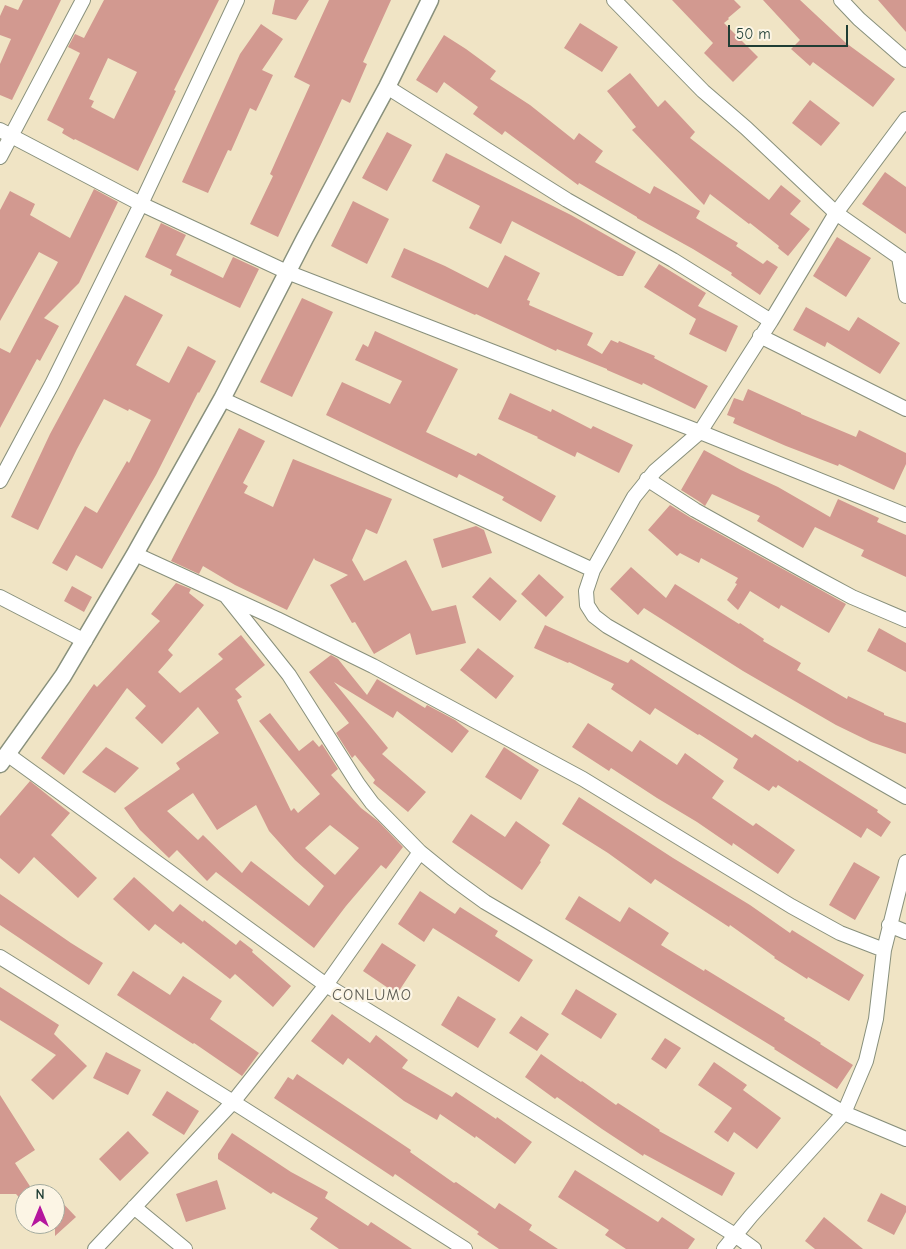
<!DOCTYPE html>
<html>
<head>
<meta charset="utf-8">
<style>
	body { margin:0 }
	#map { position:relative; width:906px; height:1249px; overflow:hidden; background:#f0e4c5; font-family:"Comic Neue",sans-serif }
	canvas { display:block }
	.north { position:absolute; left:15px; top:1184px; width:50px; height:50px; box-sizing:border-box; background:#fcf5e5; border:1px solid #a4ab9e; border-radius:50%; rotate:0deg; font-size:14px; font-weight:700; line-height:20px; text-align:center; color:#1f3d34 }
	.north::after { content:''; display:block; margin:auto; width:18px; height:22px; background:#b5179e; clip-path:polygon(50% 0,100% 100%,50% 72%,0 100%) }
	.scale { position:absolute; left:728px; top:25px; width:120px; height:22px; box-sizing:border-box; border:2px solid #1f3d34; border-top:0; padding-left:6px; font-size:15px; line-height:18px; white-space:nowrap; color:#1f3d34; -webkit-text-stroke:4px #fcf5e5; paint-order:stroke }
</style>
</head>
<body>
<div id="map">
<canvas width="906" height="1249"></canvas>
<div class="north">N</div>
<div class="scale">50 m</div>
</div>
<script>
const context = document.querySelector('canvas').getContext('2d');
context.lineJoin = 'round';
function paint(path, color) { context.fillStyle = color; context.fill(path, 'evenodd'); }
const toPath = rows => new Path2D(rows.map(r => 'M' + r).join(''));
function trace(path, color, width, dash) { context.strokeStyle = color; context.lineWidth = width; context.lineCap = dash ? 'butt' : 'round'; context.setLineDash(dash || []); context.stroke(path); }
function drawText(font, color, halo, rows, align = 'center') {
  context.font = font + ' "Comic Neue",sans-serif'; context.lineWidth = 4.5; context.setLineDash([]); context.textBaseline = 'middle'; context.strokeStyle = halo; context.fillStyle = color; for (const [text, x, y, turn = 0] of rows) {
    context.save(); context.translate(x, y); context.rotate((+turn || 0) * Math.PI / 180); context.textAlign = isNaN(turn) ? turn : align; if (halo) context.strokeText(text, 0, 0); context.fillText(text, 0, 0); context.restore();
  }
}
const building = toPath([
	[23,0,61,0,12,100,0,95,0,64,11,39,0,35,0,16,5,5,18,10],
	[104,0,219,0,174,90,176,91,138,171,75,139,74,140,62,133,64,129,47,120,80,53,68,47,75,34,84,38],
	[108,58,137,72,114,119,91,107,94,101,89,99],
	[275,0,309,0,296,20,272,14],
	[329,0,391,0,363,62,367,64,350,103,342,99,278,237,250,224,273,176,270,174,310,85,294,77],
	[672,0,734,0,741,7,728,18,729,19,724,23,758,57,733,82,704,53,713,43],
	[763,0,800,0,846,43,895,79,873,107,813,62,810,66,791,49,800,40],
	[878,0,906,0,906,32],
	[580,23,618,47,602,72,564,48],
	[261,24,283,39,262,70,273,75,256,111,250,108,231,151,228,150,208,193,182,182,240,54],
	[444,35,466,49,496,71,490,79,530,105,574,140,579,133,603,151,595,162,650,194,654,186,700,211,696,218,738,243,736,246,763,264,767,260,778,267,760,295,731,275,732,273,693,249,637,218,637,217,579,183,578,185,505,131,502,135,473,114,478,107,444,82,437,93,416,80],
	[630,73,658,107,665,100,695,132,690,138,769,200,781,185,801,201,790,214,810,229,788,256,778,248,779,246,750,223,749,224,710,194,704,205,632,130,636,127,607,91],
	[810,100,840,123,821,146,792,123],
	[387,132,412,145,387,191,362,178],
	[446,153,571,215,636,252,623,276,618,276,512,221,501,244,469,228,480,206,432,181],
	[885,172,906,187,906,234,862,204],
	[94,189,118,202,79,283,44,318,59,326,40,361,37,359,0,428,0,348,10,353,58,262,39,252,0,321,0,210,10,191,35,204,30,215,70,238],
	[353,201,389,219,367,264,331,246],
	[161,223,186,235,176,255,223,278,233,257,259,269,240,308,170,275,172,270,145,257],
	[837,237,871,258,846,297,813,276],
	[404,248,445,266,488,288,505,255,540,273,527,300,530,301,529,305,593,333,587,345,602,354,611,340,618,343,619,341,655,356,654,358,708,386,695,409,643,383,642,385,607,370,607,369,557,349,556,351,476,314,475,315,391,277],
	[659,264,706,293,698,306,738,326,726,352,689,334,696,319,644,287],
	[125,295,163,315,136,365,169,383,188,346,216,361,199,393,198,392,156,475,102,569,76,555,67,571,52,563,85,506,97,513,127,461,129,463,151,420,129,409,128,411,104,399,77,449,38,530,11,517,50,434],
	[302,298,333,312,292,397,260,382],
	[806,307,849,331,858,317,900,343,880,374,827,342,825,347,793,330],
	[375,331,458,369,426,432,476,456,478,453,556,496,541,522,502,500,504,497,459,474,457,478,326,415,342,382,390,404,402,381,355,360,363,344,368,347],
	[748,389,801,413,801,414,856,437,859,430,906,453,906,464,894,490,839,464,838,466,786,446,733,423,735,418,727,415,734,398,743,401],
	[510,393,551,412,552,409,591,429,593,426,633,445,619,473,577,452,575,457,537,438,538,437,498,419],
	[239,428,265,441,243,483,248,486,244,493,273,507,293,459,392,499,377,534,366,529,352,560,364,581,406,560,432,611,456,605,466,643,416,655,410,633,374,654,355,622,352,623,330,585,348,575,315,560,314,558,287,610,235,585,203,566,199,574,171,561],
	[704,450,741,470,778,487,830,517,838,499,879,518,877,522,906,535,906,577,861,556,864,550,815,527,803,548,757,521,760,516,712,494,705,506,700,502,681,490],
	[670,505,691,518,846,604,829,633,781,605,779,609,750,591,738,610,727,600,737,584,735,583,738,578,701,558,699,563,680,553,677,556,648,530],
	[476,526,484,530,492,553,442,568,433,539],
	[631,567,666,598,675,584,739,624,740,623,764,639,763,641,801,663,797,670,847,699,848,696,884,713,884,715,906,723,906,754,871,742,836,725,743,671,644,608,638,615,610,589],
	[539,574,564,597,546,617,521,594],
	[490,577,517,601,500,621,472,597],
	[176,583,191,589,189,593,204,605,168,650,173,655,158,672,180,693,223,659,218,654,241,635,265,665,235,689,242,697,237,700,291,811,294,808,298,813,320,794,259,721,270,713,299,751,313,740,319,747,322,744,338,769,331,775,361,808,378,821,403,847,386,869,381,865,346,906,314,948,216,872,207,881,177,850,169,858,140,830,124,808,180,769,176,763,219,733,198,707,162,744,135,718,146,706,127,688,64,775,41,758,94,684,97,687,160,621,151,614],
	[193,793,217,830,256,805,269,831,295,860,324,886,309,906,251,861,242,873,203,835,198,840,167,811],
	[330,825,359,848,335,875,305,848],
	[72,586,92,597,84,612,64,601],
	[545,625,628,663,631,659,752,738,755,734,798,762,799,760,878,810,877,812,891,822,881,837,867,828,861,838,778,785,776,788,773,786,769,791,733,768,738,759,699,734,698,735,655,708,650,715,611,689,614,684,569,662,568,663,534,648],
	[879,628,906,643,906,672,867,651],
	[478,648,514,676,496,699,460,670],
	[331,655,338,659,367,695,377,679,425,708,427,705,455,720,469,731,452,753,397,711,393,718,334,682,388,748,382,754,426,792,408,812,373,783,375,780,355,755,352,758,336,733,349,723,309,672],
	[588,723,632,752,640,740,677,765,685,753,724,781,712,798,753,826,756,823,795,850,778,874,733,843,732,846,697,822,657,798,611,768,609,771,572,747],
	[106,747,139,768,115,793,82,772],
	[504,747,539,770,521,800,485,777],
	[30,781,70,813,51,835,97,878,78,898,34,857,19,874,0,858,0,816],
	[579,797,673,858,750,905,790,933,792,930,864,975,849,1001,808,977,807,979,774,958,775,957,730,925,729,927,655,879,651,884,608,853,562,824],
	[471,814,505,837,516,821,550,845,540,861,541,862,522,890,452,842],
	[854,862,880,877,855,920,829,905],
	[134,877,173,912,180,904,203,922,204,920,236,945,240,940,253,950,252,952,291,986,273,1007,235,974,230,979,183,942,181,944,155,924,149,931,113,899],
	[420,891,455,914,460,907,498,931,495,936,533,960,519,982,433,928,424,942,398,924],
	[0,894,71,943,103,963,89,985,0,925],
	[579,896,620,922,629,907,669,933,661,945,704,971,705,969,785,1018,784,1020,821,1043,820,1044,853,1065,837,1089,774,1049,775,1048,565,919],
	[382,943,416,965,397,994,363,971],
	[133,971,170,995,183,976,222,1001,210,1019,259,1053,242,1076,194,1043,193,1044,117,995],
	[0,987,59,1025,54,1034,87,1066,53,1100,31,1080,56,1055,0,1020],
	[576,989,617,1014,601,1039,561,1014],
	[458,996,496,1019,478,1048,441,1025],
	[332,1014,370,1043,376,1035,408,1060,402,1068,452,1097,456,1092,496,1119,497,1117,532,1142,515,1164,476,1136,475,1138,440,1114,437,1120,404,1101,348,1058,343,1065,311,1041],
	[521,1016,549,1034,537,1051,509,1033],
	[665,1038,681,1048,666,1069,651,1059],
	[106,1052,141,1070,128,1095,93,1078],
	[541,1054,581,1082,582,1081,616,1105,618,1103,660,1130,659,1131,735,1173,722,1196,644,1154,643,1156,602,1129,557,1097,555,1099,525,1077],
	[714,1062,747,1085,743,1090,781,1118,757,1149,734,1132,728,1142,714,1132,732,1108,698,1085],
	[297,1074,411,1150,410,1152,454,1183,456,1182,495,1209,499,1203,532,1225,529,1230,558,1249,499,1249,477,1234,479,1232,395,1174,393,1177,274,1098,288,1077,293,1080],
	[167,1091,199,1111,184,1135,152,1115],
	[0,1095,35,1150,15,1163,35,1194,25,1194,25,1204,16,1194,0,1194],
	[128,1131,149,1153,120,1181,99,1159],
	[232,1133,291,1172,328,1192,325,1198,368,1226,371,1222,412,1249,339,1249,310,1229,318,1218,273,1192,271,1194,218,1159,218,1154],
	[575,1170,658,1222,662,1217,695,1239,688,1249,626,1249,605,1235,609,1230,558,1197],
	[217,1180,226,1209,186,1222,176,1194],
	[881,1193,906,1206,906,1212,894,1235,867,1221],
	[55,1195,76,1217,55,1236],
	[824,1217,863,1249,815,1249,805,1241]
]);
const minor = toPath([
	[614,0,703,91,746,128,836,213,906,262],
	[841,0,859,19,906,60],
	[387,87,567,200,673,260,771,321],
	[906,119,836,213,771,321,700,432,655,471,634,497,593,570,586,591,587,605,594,616,607,626,906,797],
	[0,130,141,204,287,272,700,432,906,515],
	[0,157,83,0],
	[899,257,906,296],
	[760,336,906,409],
	[222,399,593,570],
	[647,479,695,510,815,577,852,597,906,620],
	[0,481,52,384,141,204,237,0],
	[135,554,277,619,373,666,583,779,791,906,840,933,884,950],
	[226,596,289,675,358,784,372,803,420,852,452,878,485,902,844,1113,906,1139],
	[0,597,85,641],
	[7,754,326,985,735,1235,754,1249],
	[889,925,906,932],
	[0,957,233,1102,465,1249],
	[134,1207,185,1249],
	[95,1249,233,1102,326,985,420,852],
	[724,1249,751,1216,844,1113,866,1061,876,1019,884,950,906,862]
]);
const tertiary = toPath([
	[0,764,63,676,135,554,222,399,305,238,387,87,430,0]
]);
const neighbourhoodNames = [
	["CONLUMO",372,995]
];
paint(building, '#d29990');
trace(minor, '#88907c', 16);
trace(tertiary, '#88907c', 19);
trace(minor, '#fff', 14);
trace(tertiary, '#fff', 16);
context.letterSpacing = '1px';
drawText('16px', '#5e5d54', '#fcf5e5', neighbourhoodNames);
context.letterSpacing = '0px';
</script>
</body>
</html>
